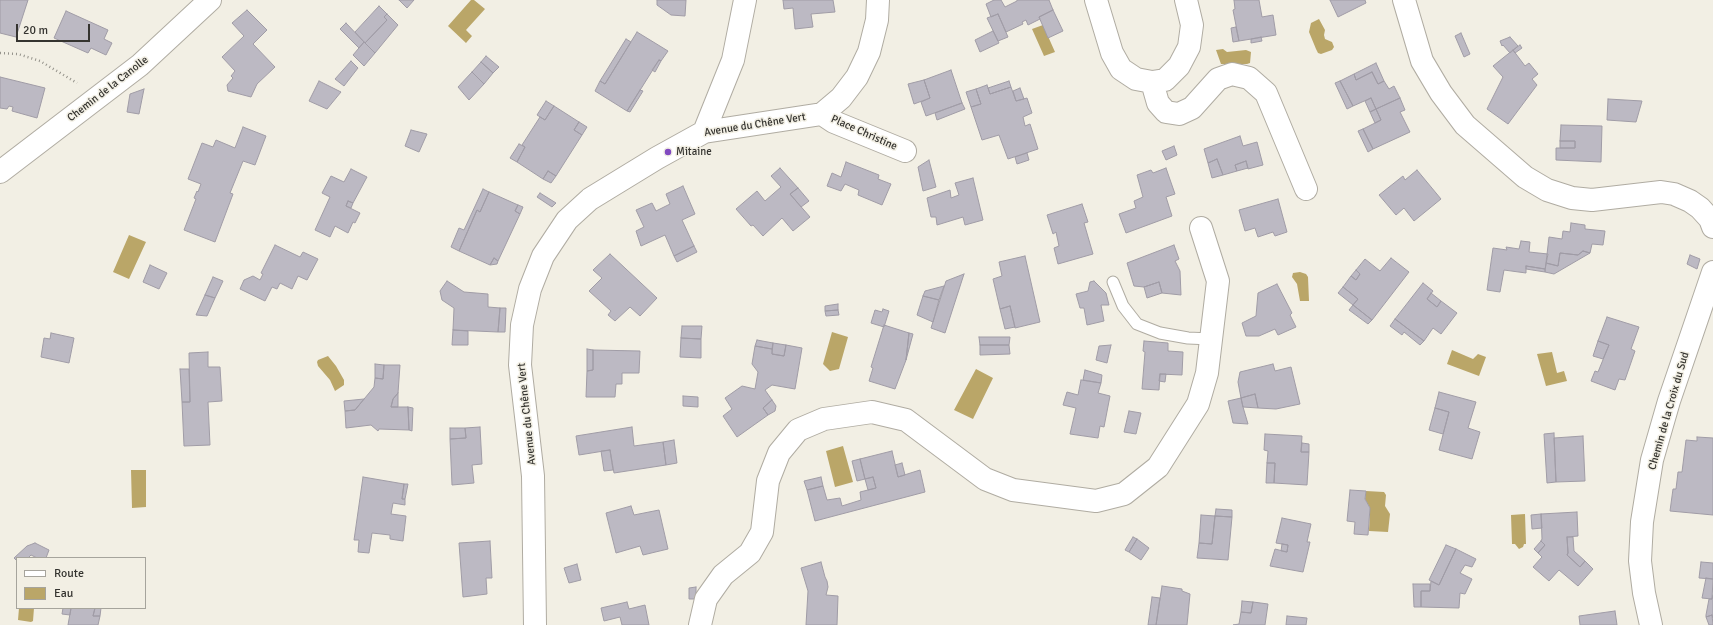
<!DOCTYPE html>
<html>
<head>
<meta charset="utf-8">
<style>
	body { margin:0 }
	#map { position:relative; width:1713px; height:625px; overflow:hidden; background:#f2efe4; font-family:Signika,sans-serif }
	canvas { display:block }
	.legend { position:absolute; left:16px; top:557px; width:130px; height:52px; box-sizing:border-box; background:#f2efe4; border:1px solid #a6a49c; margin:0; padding:5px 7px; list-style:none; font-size:12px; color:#353430 }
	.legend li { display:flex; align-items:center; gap:8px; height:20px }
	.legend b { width:20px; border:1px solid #a6a49c }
	.scale { position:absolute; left:16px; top:24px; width:74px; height:18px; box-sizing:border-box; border:2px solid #353430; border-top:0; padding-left:5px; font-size:12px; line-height:14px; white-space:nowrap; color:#353430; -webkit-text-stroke:3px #f2efe4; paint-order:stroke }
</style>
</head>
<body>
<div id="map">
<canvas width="1713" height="625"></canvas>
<ul class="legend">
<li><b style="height:5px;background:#fff"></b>Route</li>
<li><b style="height:11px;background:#baa668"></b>Eau</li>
</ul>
<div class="scale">20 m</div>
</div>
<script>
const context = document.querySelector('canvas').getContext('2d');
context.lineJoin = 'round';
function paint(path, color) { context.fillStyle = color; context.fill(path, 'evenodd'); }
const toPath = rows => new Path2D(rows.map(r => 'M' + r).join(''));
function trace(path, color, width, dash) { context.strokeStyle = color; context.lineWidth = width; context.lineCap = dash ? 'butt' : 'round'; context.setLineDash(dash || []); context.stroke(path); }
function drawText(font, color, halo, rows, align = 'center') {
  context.font = font + ' Signika,sans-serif'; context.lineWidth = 3; context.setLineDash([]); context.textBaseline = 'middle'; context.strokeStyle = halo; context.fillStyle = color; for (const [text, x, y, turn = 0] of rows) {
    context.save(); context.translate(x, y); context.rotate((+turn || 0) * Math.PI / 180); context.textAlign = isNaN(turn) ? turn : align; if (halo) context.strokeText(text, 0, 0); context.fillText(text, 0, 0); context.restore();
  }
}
const water = toPath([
	[471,0,474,0,485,9,466,30,472,36,466,43,448,26],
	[1319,19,1325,30,1324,35,1325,39,1332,42,1334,47,1332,50,1321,54,1318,53,1316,49,1309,32,1311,23],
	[1043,25,1055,52,1044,56,1032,29],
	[1223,49,1227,52,1246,50,1251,52,1250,63,1247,64,1221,64,1216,50],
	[129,235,146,242,129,279,113,272],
	[1300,272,1306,274,1308,277,1309,301,1300,301,1297,284,1292,277,1293,273],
	[832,332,848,337,839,369,830,371,823,364],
	[1452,350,1473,359,1478,354,1486,357,1479,376,1447,364],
	[1552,352,1557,373,1564,371,1567,381,1546,386,1537,354],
	[328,356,336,366,344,380,344,385,335,391,330,380,318,366,317,362,318,360],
	[976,369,993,378,973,419,954,410],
	[843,446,853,482,835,487,826,451],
	[131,470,146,470,146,507,132,508],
	[1366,491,1384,492,1386,495,1385,506,1390,514,1388,532,1369,531,1370,508,1365,499],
	[1525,514,1526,544,1524,544,1523,547,1519,549,1515,544,1512,544,1511,515],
	[19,608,34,608,33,621,31,622,18,620]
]);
const building = toPath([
	[0,0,28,0,16,37,0,33,0,0],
	[399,0,414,0,407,8,399,0],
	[657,0,686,0,685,16,671,15,657,5,657,0],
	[783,0,833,0,835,12,811,14,813,27,795,29,793,8,784,9,783,0],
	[994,0,1001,0,1005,7,1017,1,1017,0,1049,0,1053,10,1039,17,1040,19,1028,25,1026,20,1022,22,1023,24,1006,32,998,14,991,17,986,4,994,0],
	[1234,0,1259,0,1262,17,1273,15,1276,35,1239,41,1233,10,1235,9,1234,0],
	[1330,0,1365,0,1366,3,1338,17,1330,0],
	[379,6,387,14,384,17,387,20,365,43,355,32,379,6],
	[247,10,267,30,253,44,275,67,257,84,251,97,228,91,227,85,233,78,231,76,235,71,222,57,244,36,232,23,247,10],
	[1053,10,1063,31,1048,38,1039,17,1053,10],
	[66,11,108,30,104,39,112,43,106,55,91,48,88,53,54,38,66,11],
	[387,14,398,25,375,53,365,43,387,20,384,17,387,14],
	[998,14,1008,37,998,41,987,18,998,14],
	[346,23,364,42,359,48,340,29,346,23],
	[1236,27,1239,41,1233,42,1231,28,1236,27],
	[993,31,999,43,980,52,975,40,993,31],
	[637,32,668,51,661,61,659,60,627,111,595,91,600,81,605,84,637,32],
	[1461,33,1470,54,1464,57,1455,36,1461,33],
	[1261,37,1262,41,1251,43,1251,39,1261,37],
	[1510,37,1518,46,1510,53,1503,45,1502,46,1500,41,1510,37],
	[626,39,631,42,605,84,600,81,626,39],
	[364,42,375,53,364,66,353,55,364,42],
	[1520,45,1522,48,1515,53,1513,50,1520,45],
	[1513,50,1525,66,1529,63,1538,74,1532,79,1537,85,1508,124,1487,109,1503,77,1493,66,1513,50],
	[486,56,499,67,493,73,481,62,486,56],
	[659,60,661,61,655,72,652,70,659,60],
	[351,61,358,68,344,86,335,79,351,61],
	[481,62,493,73,484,84,472,72,481,62],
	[1376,63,1384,81,1378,84,1372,72,1356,80,1354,74,1376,63],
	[951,70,962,103,926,116,921,102,930,98,924,80,951,70],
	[472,72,484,84,469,100,458,87,472,72],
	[1372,72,1378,84,1384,81,1389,89,1394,86,1400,98,1376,109,1371,98,1353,106,1340,81,1354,74,1356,80,1372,72],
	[0,77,45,88,37,118,12,111,13,107,9,106,7,109,0,108,0,77],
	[924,80,930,98,914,104,908,84,924,80],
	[319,81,341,92,327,109,309,101,319,81],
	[1009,81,1011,87,990,94,988,88,1009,81],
	[1340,81,1353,106,1347,109,1335,83,1340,81],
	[987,85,990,94,1011,87,1016,101,1027,98,1032,113,1023,117,1025,126,1030,124,1038,149,1008,159,999,135,982,140,971,107,981,104,976,89,987,85],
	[1020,88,1024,99,1016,101,1013,91,1020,88],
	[144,89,139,114,127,112,130,94,144,89],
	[976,89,981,104,971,107,966,92,976,89],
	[640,90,643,91,630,112,627,111,640,90],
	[1371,98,1376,109,1370,112,1365,101,1371,98],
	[1400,98,1405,110,1400,112,1410,132,1373,149,1363,129,1381,120,1376,109,1400,98],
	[1608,99,1642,101,1636,122,1607,120,1608,99],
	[546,101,554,106,545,120,537,115,546,101],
	[962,103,965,109,937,120,935,113,962,103],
	[554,106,579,122,574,130,582,135,556,176,548,171,543,179,517,162,525,147,522,145,540,117,545,120,554,106],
	[1376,109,1381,120,1375,123,1370,112,1376,109],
	[579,122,587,127,582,135,574,130,579,122],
	[1561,125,1602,126,1601,162,1556,160,1556,148,1575,148,1575,141,1560,141,1561,125],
	[243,127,266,136,255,165,243,161,230,193,233,194,215,242,184,230,196,199,194,198,197,191,198,192,201,184,188,179,202,143,213,147,216,140,235,148,243,127],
	[1363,129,1373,149,1368,152,1358,131,1363,129],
	[411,130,427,134,419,152,405,146,411,130],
	[1240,136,1243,146,1257,142,1263,165,1248,169,1246,161,1235,165,1237,171,1223,175,1217,159,1208,163,1204,149,1240,136],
	[1560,141,1575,141,1575,148,1560,148,1560,141],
	[519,144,525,147,517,162,510,158,519,144],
	[1174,146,1177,155,1166,160,1162,151,1174,146],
	[1027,153,1029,160,1017,164,1015,157,1027,153],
	[1217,159,1223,175,1212,178,1208,163,1217,159],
	[929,160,936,187,923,191,918,167,929,160],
	[1246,161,1248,168,1237,171,1235,165,1246,161],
	[846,162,879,175,878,179,891,184,882,205,858,195,859,190,845,184,841,191,827,186,832,173,841,177,846,162],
	[780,168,798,188,790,194,810,217,793,231,782,218,763,236,753,225,751,226,736,209,757,191,765,201,781,187,771,176,780,168],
	[1166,168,1175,194,1166,197,1172,216,1126,233,1119,214,1136,208,1134,201,1143,197,1137,175,1151,170,1153,173,1166,168],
	[351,169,367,177,353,203,348,201,346,206,360,213,355,223,353,222,348,233,335,226,330,237,315,230,330,197,322,193,331,176,344,182,351,169],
	[1417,170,1441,199,1414,221,1404,208,1396,215,1379,195,1403,176,1405,180,1417,170],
	[548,171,556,176,551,183,543,179,548,171],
	[973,178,983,220,965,225,963,217,937,225,936,217,931,217,927,198,950,190,951,198,959,195,955,183,973,178],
	[683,186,695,214,682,220,694,246,674,256,665,235,641,246,636,231,644,227,636,210,652,203,656,211,670,204,666,194,683,186],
	[798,188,809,201,801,207,790,194,798,188],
	[483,189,489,192,480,212,477,210,459,251,451,247,459,228,464,230,483,189],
	[489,192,518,205,515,211,520,214,498,261,494,258,490,265,459,251,477,210,480,212,489,192],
	[540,193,556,203,552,207,537,197,540,193],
	[1278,199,1287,232,1275,236,1273,232,1258,237,1255,228,1245,231,1239,210,1278,199],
	[348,201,353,203,351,208,346,206,348,201],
	[1082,204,1088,222,1084,223,1093,254,1058,264,1054,248,1059,246,1056,232,1053,234,1047,215,1082,204],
	[518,205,523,207,520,214,515,211,518,205],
	[1571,223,1585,225,1585,229,1605,231,1603,245,1592,244,1590,253,1583,251,1578,255,1560,253,1558,266,1546,263,1549,237,1562,239,1563,231,1570,232,1571,223],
	[1521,241,1530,242,1529,252,1548,254,1545,269,1526,266,1526,273,1504,270,1500,292,1487,290,1493,248,1507,250,1506,247,1519,249,1521,241],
	[275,245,300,257,303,252,318,259,307,280,298,276,292,289,280,283,277,289,272,287,265,301,240,289,244,280,253,276,260,280,263,274,261,273,275,245],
	[1174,245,1179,259,1175,261,1180,271,1181,295,1162,293,1159,282,1144,287,1134,286,1127,263,1174,245],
	[694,246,697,252,677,262,674,256,694,246],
	[1583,251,1590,253,1554,274,1545,272,1546,263,1558,266,1560,253,1578,255,1583,251],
	[610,254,657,298,640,316,630,307,615,321,608,315,611,311,589,291,602,278,593,270,610,254],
	[1690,255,1700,259,1697,269,1687,264,1690,255],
	[1025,256,1040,322,1015,328,1010,306,1000,309,993,279,1002,276,999,262,1025,256],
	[494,258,498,261,497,264,490,265,494,258],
	[1391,258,1409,272,1372,320,1353,305,1358,299,1343,287,1351,276,1356,280,1360,274,1356,270,1365,259,1380,271,1391,258],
	[150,265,167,273,159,289,143,282,150,265],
	[1526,266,1545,269,1545,272,1526,269,1526,266],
	[1356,270,1360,274,1356,280,1351,276,1356,270],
	[964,274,945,333,931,328,946,281,964,274],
	[213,277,223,281,215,298,205,295,213,277],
	[447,281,464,292,488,294,488,307,500,308,498,332,453,330,454,308,442,300,440,291,447,281],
	[1094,281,1106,293,1109,305,1101,305,1104,321,1087,325,1084,308,1080,308,1076,294,1088,291,1090,282,1094,281],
	[1159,282,1162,293,1147,298,1144,287,1159,282],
	[1423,283,1433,291,1427,299,1437,307,1441,301,1457,313,1441,334,1433,328,1424,341,1395,319,1423,283],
	[1277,284,1292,313,1290,315,1296,327,1278,335,1275,329,1259,336,1246,336,1242,323,1256,316,1258,293,1277,284],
	[944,286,939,300,923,296,925,291,944,286],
	[1343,287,1358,299,1353,305,1338,293,1343,287],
	[1431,293,1441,301,1437,307,1427,299,1431,293],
	[205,295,215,298,207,316,196,315,205,295],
	[923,296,939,300,933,322,917,315,923,296],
	[838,304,838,310,825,311,825,306,838,304],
	[1353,305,1372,320,1368,324,1349,310,1353,305],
	[1010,306,1015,327,1005,329,1000,309,1010,306],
	[500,308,506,308,505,332,498,332,500,308],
	[883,309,889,311,884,327,871,323,875,310,882,312,883,309],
	[838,310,839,315,826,316,825,311,838,310],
	[1607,317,1639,327,1631,349,1635,351,1625,380,1619,379,1615,390,1591,381,1595,371,1598,372,1609,345,1598,341,1607,317],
	[1395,319,1424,341,1420,345,1404,332,1402,335,1390,326,1395,319],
	[884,325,909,333,906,360,895,389,869,381,873,368,871,367,884,325],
	[682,326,702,326,701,339,681,338,682,326],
	[453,330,468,331,468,345,452,345,453,330],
	[51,333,74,338,69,363,41,357,44,338,50,339,51,333],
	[909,333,913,334,906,360,909,333],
	[979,337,1010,337,1009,345,980,345,979,337],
	[681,338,701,339,701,358,680,357,681,338],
	[757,340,773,343,772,349,755,346,757,340],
	[1144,341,1168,343,1168,351,1183,352,1182,375,1160,374,1159,390,1142,389,1145,352,1143,351,1144,341],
	[1598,341,1609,345,1603,359,1593,356,1598,341],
	[773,343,786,345,784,356,772,354,773,343],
	[786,345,802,348,795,389,772,385,765,390,772,400,763,408,768,415,737,437,723,416,732,409,725,398,742,386,755,389,758,372,752,364,755,346,772,349,772,354,784,356,786,345],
	[980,345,1009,345,1010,354,980,355,980,345],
	[1111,345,1107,363,1096,360,1099,346,1111,345],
	[587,349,593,350,593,370,587,371,587,349],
	[593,350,640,351,639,373,622,373,622,384,616,384,615,397,586,397,587,371,593,370,593,350],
	[208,352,208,367,220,367,222,401,208,402,210,445,184,446,182,402,190,402,189,353,208,352],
	[375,364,384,365,383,379,375,378,375,364],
	[1273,364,1275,371,1291,367,1300,404,1276,409,1258,408,1255,394,1241,398,1238,382,1240,372,1273,364],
	[384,365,400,365,398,393,393,399,391,407,408,407,409,430,379,429,378,431,371,425,346,428,345,411,355,410,374,387,375,378,383,379,384,365],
	[180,369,189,369,190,402,182,402,180,369],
	[1085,370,1102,375,1101,383,1083,380,1085,370],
	[1160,374,1166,374,1165,382,1159,381,1160,374],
	[1081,380,1101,383,1098,393,1110,396,1104,427,1100,426,1098,438,1070,434,1076,408,1063,405,1067,392,1078,395,1081,380],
	[1439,392,1476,402,1468,428,1480,432,1472,459,1439,450,1449,412,1435,408,1439,392],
	[398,393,398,407,391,407,393,399,398,393],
	[1255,394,1258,408,1243,407,1241,398,1255,394],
	[683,396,698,397,698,407,683,406,683,396],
	[1241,398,1243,407,1248,424,1233,423,1228,401,1241,398],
	[364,399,355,410,345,411,344,401,364,399],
	[772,400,776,406,775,411,768,415,763,408,772,400],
	[408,407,413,408,412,431,409,430,408,407],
	[1435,408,1449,412,1443,434,1429,430,1435,408],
	[1129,411,1141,413,1136,434,1124,432,1129,411],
	[480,427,482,464,472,465,474,483,452,485,450,439,466,438,465,428,480,427],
	[632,427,634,446,663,442,666,465,614,473,610,450,579,455,576,436,632,427],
	[450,428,465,428,466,438,450,439,450,428],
	[1554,433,1556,482,1547,483,1544,434,1554,433],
	[1265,434,1302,436,1301,452,1309,452,1307,485,1274,483,1275,463,1267,463,1268,451,1264,450,1265,434],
	[1583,436,1585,481,1556,482,1554,438,1583,436],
	[1697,437,1713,438,1713,515,1670,511,1673,489,1676,489,1678,472,1682,472,1686,440,1697,441,1697,437],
	[674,440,677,463,666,465,663,442,674,440],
	[1302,443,1309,444,1309,452,1301,452,1302,443],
	[610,450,613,470,604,471,601,451,610,450],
	[892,451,898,477,920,470,925,492,815,521,807,490,823,486,827,500,840,498,842,506,861,500,860,492,876,488,873,477,865,479,860,459,892,451],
	[860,459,865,479,857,481,852,461,860,459],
	[902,463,905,475,898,477,895,465,902,463],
	[1267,463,1275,463,1274,483,1266,483,1267,463],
	[363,477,404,484,402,499,405,499,405,505,393,503,391,514,406,516,403,541,390,539,390,535,372,533,369,553,358,552,359,540,354,540,363,477],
	[821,477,823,486,807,490,804,481,821,477],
	[873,477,876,488,868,490,865,479,873,477],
	[404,484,408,484,405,499,402,499,404,484],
	[1350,490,1366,491,1365,499,1370,508,1368,535,1354,534,1355,522,1347,521,1350,490],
	[631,506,634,515,659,510,668,549,643,555,640,546,616,553,606,513,631,506],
	[1216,509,1232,510,1232,517,1215,516,1216,509],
	[1577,512,1578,536,1567,537,1568,553,1567,555,1580,567,1585,561,1593,569,1578,586,1559,570,1549,581,1533,567,1542,557,1538,553,1545,545,1541,541,1542,539,1541,514,1577,512],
	[1541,514,1542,528,1532,529,1531,515,1541,514],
	[1201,515,1215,516,1212,544,1199,543,1201,515],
	[1215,516,1232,517,1228,560,1197,558,1199,543,1212,544,1215,516],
	[1282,518,1311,524,1307,542,1310,542,1303,572,1270,566,1275,549,1287,552,1288,545,1276,543,1282,518],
	[1133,537,1137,539,1129,552,1125,550,1133,537],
	[1567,537,1573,537,1574,551,1585,561,1580,567,1567,555,1568,553,1567,537],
	[1137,539,1149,548,1141,560,1129,552,1137,539],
	[490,541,492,578,486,578,487,594,463,597,459,543,490,541],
	[1541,541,1545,545,1538,553,1534,549,1541,541],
	[35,543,49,550,46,558,37,558,31,555,28,558,17,558,17,561,14,558,27,546,35,543],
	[1282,544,1288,545,1287,552,1281,551,1282,544],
	[1446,545,1456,549,1439,585,1429,580,1446,545],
	[1456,549,1476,559,1472,567,1465,565,1460,573,1472,579,1465,594,1460,593,1459,608,1421,607,1421,591,1430,591,1431,581,1439,585,1456,549],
	[821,562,825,577,827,581,828,587,826,595,838,596,837,625,806,625,808,591,801,568,821,562],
	[1701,562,1713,563,1713,579,1699,578,1701,562],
	[577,564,581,580,569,583,564,568,577,564],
	[1706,578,1713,579,1712,599,1702,598,1706,578],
	[1413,584,1430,584,1430,591,1421,591,1421,607,1414,607,1413,584],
	[1162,586,1182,589,1182,591,1190,594,1187,625,1156,625,1162,586],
	[696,587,696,599,689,599,689,588,696,587],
	[1713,595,1713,618,1712,615,1706,617,1706,615,1709,599,1712,599,1713,595],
	[1152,597,1160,598,1156,625,1148,625,1152,597],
	[1242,601,1253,602,1251,613,1241,612,1242,601],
	[627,602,629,609,645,605,649,625,622,625,620,617,604,621,601,608,627,602],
	[1253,602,1268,604,1265,625,1233,625,1239,624,1241,612,1251,613,1253,602],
	[63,608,71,608,70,615,62,614,63,608],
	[71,608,95,608,93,616,100,616,98,625,68,625,71,608],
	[95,608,101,608,100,616,93,616,95,608],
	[1615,611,1617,625,1580,625,1579,616,1615,611],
	[1712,615,1713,625,1709,625,1706,617,1712,615],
	[1287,616,1307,618,1306,625,1286,625,1287,616]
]);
const path = toPath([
	[0,53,18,54,40,61,77,83]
]);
const lane = toPath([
	[1113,282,1123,306,1137,324,1160,333,1188,338,1211,339]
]);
const street = toPath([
	[1096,0,1112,53,1121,69,1136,79,1152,82,1165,80,1179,66,1189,47,1192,25,1186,0],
	[1404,0,1422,61,1441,93,1465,125,1525,177,1547,190,1572,198,1592,200,1661,192,1674,194,1690,201,1700,208,1710,219,1713,227],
	[1152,82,1158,103,1166,112,1179,114,1192,108,1218,79,1232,74,1249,78,1266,93,1306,189],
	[822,114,834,122,905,151],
	[704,132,733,60,745,0],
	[0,172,140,65,210,0],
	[535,625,533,476,520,365,522,325,530,289,543,256,567,220,590,199,657,158,704,132,822,114,841,98,857,77,869,52,877,20,878,0],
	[700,625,706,599,723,575,750,553,762,532,768,481,779,453,798,430,824,419,872,412,906,420,985,479,1013,490,1096,501,1124,494,1158,467,1198,404,1207,373,1218,281,1201,228],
	[1651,625,1644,593,1640,561,1642,522,1652,460,1669,401,1713,272]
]);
const markers = [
	[668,152,4,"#8149c0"]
];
const streetNames = [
	["Chemin de la Canolle",108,89,-38],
	["Avenue du Chêne Vert",755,125,-9],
	["Place Christine",864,133,24],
	["Chemin de la Croix du Sud",1669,411,-74],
	["Avenue du Chêne Vert",527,414,-96]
];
const poiNames = [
	["Mitaine",676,152]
];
paint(water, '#baa668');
paint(building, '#bcb9c3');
trace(building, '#a09ca6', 1);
trace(lane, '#b0aca2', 13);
trace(street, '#b0aca2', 24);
trace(path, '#95938b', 2.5, [1, 3]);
trace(lane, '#fff', 11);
trace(street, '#fff', 22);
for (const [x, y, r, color] of markers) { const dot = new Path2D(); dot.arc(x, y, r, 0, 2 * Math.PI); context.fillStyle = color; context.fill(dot); trace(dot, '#f2efe4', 1.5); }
drawText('11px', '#353430', '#f2efe4', streetNames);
drawText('11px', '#353430', '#f2efe4', poiNames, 'left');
</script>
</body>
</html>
